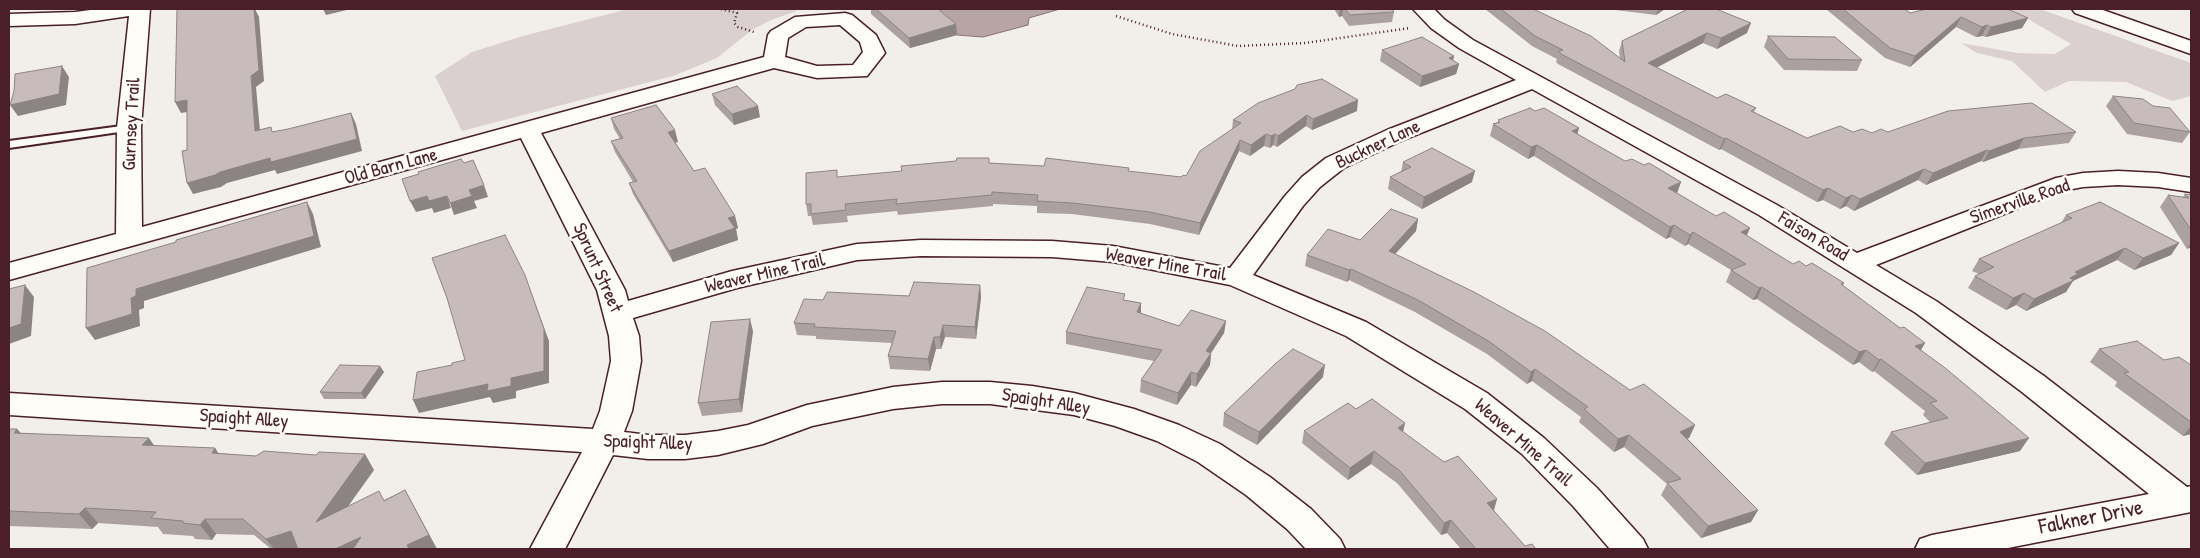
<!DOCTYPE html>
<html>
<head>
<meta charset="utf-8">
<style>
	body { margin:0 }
	#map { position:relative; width:2200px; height:558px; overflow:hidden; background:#f2efeb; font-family:"Patrick Hand",sans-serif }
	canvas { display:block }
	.frame { position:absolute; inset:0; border:10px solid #4a1f2b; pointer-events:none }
</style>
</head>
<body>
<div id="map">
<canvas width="2200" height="558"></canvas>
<div class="frame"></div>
</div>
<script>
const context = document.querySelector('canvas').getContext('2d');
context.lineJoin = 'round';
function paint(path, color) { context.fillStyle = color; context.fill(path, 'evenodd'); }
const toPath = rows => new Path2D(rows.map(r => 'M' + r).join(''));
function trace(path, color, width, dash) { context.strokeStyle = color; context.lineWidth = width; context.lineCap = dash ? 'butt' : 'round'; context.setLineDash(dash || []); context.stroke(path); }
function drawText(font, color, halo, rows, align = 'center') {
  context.font = font + ' "Patrick Hand",sans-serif'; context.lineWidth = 5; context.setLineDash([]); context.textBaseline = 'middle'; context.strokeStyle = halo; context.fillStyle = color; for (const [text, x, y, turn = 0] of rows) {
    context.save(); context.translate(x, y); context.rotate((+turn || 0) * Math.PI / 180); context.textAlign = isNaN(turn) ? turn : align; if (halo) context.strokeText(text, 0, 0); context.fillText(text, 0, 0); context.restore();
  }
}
const green = toPath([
	[628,9,789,9,797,11,771,20,752,30,717,58,673,76,462,131,435,76,472,52,523,36],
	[2011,9,2040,9,2191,63,2191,96,2172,101,2126,82,2069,81,2045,92,2012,61,1977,53,1961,43,2017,53,2055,54,2071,44]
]);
const water = toPath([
	[926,9,1060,9,1029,18,1028,25,983,37,957,35,926,9]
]);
const path = toPath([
	[721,9,737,13,734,23,738,27,754,32],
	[1116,16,1172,34,1238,46,1305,43,1410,28]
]);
const service = toPath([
	[129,125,135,128,133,130,9,148,9,141,129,125]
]);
const minor = toPath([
	[98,9,150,9,141,128,142,227,764,57,768,35,771,31,795,17,845,13,852,15,876,35,885,53,867,76,817,78,774,68,541,133,625,290,628,301,732,271,857,244,921,240,1052,241,1113,246,1230,268,1285,196,1302,177,1326,158,1387,130,1516,80,1459,48,1431,28,1413,9,1434,9,1445,20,1473,40,1777,205,1857,253,2056,178,2083,173,2118,171,2158,173,2191,178,2191,192,2158,187,2118,185,2083,187,2062,191,1876,265,1936,301,2044,376,2187,487,2191,486,2191,512,2003,549,1915,549,1920,539,1932,535,2149,494,2022,392,1916,313,1759,215,1532,89,1403,140,1344,168,1320,187,1303,206,1253,275,1366,322,1487,393,1544,438,1597,488,1643,539,1648,549,1610,549,1573,506,1522,454,1465,409,1346,336,1230,285,1113,262,1052,257,921,256,857,260,737,288,633,318,639,336,641,361,632,411,624,432,648,435,685,435,718,431,748,425,807,405,893,387,942,382,990,382,1032,386,1074,393,1134,409,1179,425,1220,444,1270,477,1311,509,1340,539,1345,549,1306,549,1287,529,1246,495,1198,462,1157,441,1115,426,1074,415,990,404,942,404,893,409,812,426,763,444,718,455,685,459,648,459,613,455,565,549,530,549,582,452,9,415,9,393,593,429,600,411,611,361,609,336,597,290,521,138,9,280,9,263,116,234,117,128,129,16,75,24,9,26,9,14,75,12,98,9],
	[840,25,860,42,863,52,853,65,817,66,785,57,788,38,806,27,840,25],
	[2072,9,2100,9,2191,41,2191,54,2075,13,2072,9]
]);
const wall = toPath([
	[871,9,938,9,957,35,910,48,871,14],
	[1334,9,1392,9,1394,12,1392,22,1349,26,1342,16,1339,17],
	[1485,9,1533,9,1620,58,1619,51,1622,41,1688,9,1747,33,1717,49,1703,43,1656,68,1717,98,1756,108,1754,112,1807,138,1853,132,1872,133,1888,132,2076,132,2069,143,2018,149,1983,162,1981,161,1926,185,1918,180,1854,211,1846,206,1840,209,1823,200,1817,202,1721,149,1719,150,1558,64,1556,62,1557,59,1532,46],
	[1614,9,1665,9,1656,15,1615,10],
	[1826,9,1905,9,1910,13,2028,18,2022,28,1986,37,1982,36,1976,37,1956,27,1910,67,1885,58],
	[1768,36,1862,60,1857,71,1784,70,1764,47],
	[1382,50,1454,56,1453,60,1459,64,1456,74,1420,87,1380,61],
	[712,94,760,117,734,125,715,105],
	[2113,96,2190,132,2182,143,2127,134,2106,106],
	[1357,111,1312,130,1306,126,1277,147,1273,145,1270,148,1264,146,1250,156,1239,151,1199,235,1150,224,1072,214,1037,213,1037,206,993,204,993,206,898,215,897,211,847,216,848,222,813,225,811,216,808,216,806,204,838,177,990,163,1129,172,1181,177,1186,176,1232,129,1233,120],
	[1535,111,1579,128,1577,134,1625,161,1644,165,1681,182,1677,193,1793,264,1806,266,1844,283,1843,286,1900,328,1925,343,1921,350,2020,451,1917,475,1884,444,1891,432,1930,422,1923,415,1925,411,1874,371,1872,372,1859,362,1853,365,1757,299,1753,300,1726,282,1731,270,1688,244,1685,246,1670,237,1666,239,1534,156,1528,159,1490,136,1493,124,1498,122,1498,120],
	[611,118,678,142,675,142,694,171,735,216,738,228,736,229,738,240,673,262,633,194,629,183,633,182,615,152,611,141,620,139,614,129],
	[1403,162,1472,182,1422,209,1388,189,1390,177,1401,172],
	[2185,194,2191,195,2191,247,2187,249,2160,207,2168,195,2183,197],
	[2066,215,2179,243,2171,255,2134,270,2117,260,2073,281,2066,292,2026,311,2016,305,2006,310,1968,288,1975,276,1979,274,1972,271,1979,259,2061,223],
	[1418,219,1416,231,1395,254,1630,390,1695,425,1689,438,1687,438,1758,510,1751,522,1701,538,1661,495,1667,484,1624,447,1614,452,1579,422,1581,417,1532,381,1527,384,1487,354,1415,312,1349,280,1347,282,1305,266,1307,255,1360,240],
	[980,285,981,297,976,339,945,337,941,349,936,349,930,371,890,369,888,356,892,343,816,339,816,336,797,335,794,323,823,300,909,296],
	[1125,300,1141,303,1141,314,1179,326,1226,321,1224,333,1211,353,1210,365,1196,387,1191,385,1177,405,1140,392,1141,380,1154,361,1066,344,1066,332],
	[753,331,742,412,702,416,698,403],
	[2099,349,2191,365,2191,434,2183,436,2115,386,2117,382,2090,362],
	[384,372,365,399,324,399,320,392],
	[1323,377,1257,445,1223,426,1224,413],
	[1356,409,1405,423,1403,432,1444,462,1497,499,1494,511,1525,546,1536,549,1461,549,1447,533,1441,535,1397,483,1371,464,1348,480,1302,443,1304,431],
	[9,429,17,429,21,433,154,446,215,448,218,453,374,470,348,506,384,500,405,490,437,549,298,549,297,548,292,549,271,549,254,535,216,534,212,540,195,539,193,536,163,534,158,527,98,523,92,529,9,526]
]);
const shadedWall = toPath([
	[254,9,255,9,259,17,264,81,256,87,261,142,255,131,251,76],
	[323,9,351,9,326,15],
	[1340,9,1343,9,1342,16,1339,17],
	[1658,9,1665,9,1656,15],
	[1961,17,1956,27,1910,67,1915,56],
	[2028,18,2022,28,1986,37,1991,27],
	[1751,23,1747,33,1717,49,1721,38],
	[956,24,957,35,910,48,909,38],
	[1987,25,1982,36,1976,37,1982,27],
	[1707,33,1703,43,1644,74,1648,63],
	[1454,56,1452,66,1459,64,1456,74,1420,87,1422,76,1449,58],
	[62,66,69,77,66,105,18,116,10,105],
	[187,100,193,111,181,113,175,102],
	[1358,100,1357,111,1312,130,1313,119],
	[758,106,760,117,734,125,732,114],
	[351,113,356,124,362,151,277,174,275,170,227,183,221,187,193,194,187,183,220,172],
	[1307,115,1306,126,1277,147,1278,136],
	[1579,128,1576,139,1572,131],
	[675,130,678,142,671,144,668,132],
	[1266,134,1264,146,1250,156,1251,145],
	[1275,134,1273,145,1270,148,1271,136],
	[1726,138,1721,149,1719,150,1724,139],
	[2024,138,2018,149,1983,162,1989,151],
	[1240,140,1239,151,1199,235,1200,223],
	[1537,145,1534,156,1528,159,1531,147],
	[1987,150,1981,161,1926,185,1933,173],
	[1924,169,1918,180,1854,211,1860,199],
	[1475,171,1472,182,1422,209,1424,197],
	[1681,182,1677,193,1668,188],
	[484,185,488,197,474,201,477,208,454,215,450,203,469,190],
	[1828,188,1823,200,1817,202,1823,190],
	[1852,195,1846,206,1840,209,1846,198],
	[427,196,447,196,451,208,434,213,432,208,416,212,410,201],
	[307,202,313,214,321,247,144,301,144,308,139,310,140,326,95,340,86,328,131,298,136,289],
	[735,216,738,228,736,229,738,240,673,262,669,251,728,218],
	[1418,219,1416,231,1387,263,1389,251],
	[1674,225,1670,237,1666,239,1670,227],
	[1750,228,1745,240,1741,232],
	[1693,232,1688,244,1685,246,1690,235],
	[2179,243,2171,255,2134,270,2143,258],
	[2191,243,2191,247,2187,249],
	[2125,248,2117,260,2073,281,2066,292,2026,311,2034,299,2075,272],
	[1351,269,1349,280,1347,282,1349,270],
	[25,285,34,297,31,336,9,344,9,328],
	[980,285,981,297,976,339,975,327],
	[529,287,549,341,549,383,516,391,516,398,493,403,490,397,419,413,413,400,511,378],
	[1762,287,1757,299,1753,300,1759,288],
	[2024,293,2016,305,2006,310,2013,298],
	[1141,303,1141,315,1137,312],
	[750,319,753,331,742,412,739,399],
	[1226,321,1224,333,1211,353,1210,365,1196,387,1197,374,1206,351],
	[943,325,945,337,941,349,940,337],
	[934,337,936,349,930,371,928,359],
	[1925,343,1918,355,1915,346],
	[1866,350,1859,362,1853,365,1859,352],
	[1881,359,1874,371,1872,372,1879,360],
	[1325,365,1323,377,1257,445,1259,432],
	[380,366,384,372,365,399,361,393],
	[1535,369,1532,381,1527,384,1531,372],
	[1191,372,1191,385,1177,405,1178,393],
	[1405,423,1402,436,1398,428],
	[1695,425,1689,438,1675,444,1680,432],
	[2191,426,2191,434,2183,436],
	[17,429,30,445,14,433],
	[1629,435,1624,447,1614,452,1618,439],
	[149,438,160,454,142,445],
	[2029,438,2020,451,1917,475,1925,463],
	[215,448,225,464,212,453],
	[1374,451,1371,464,1348,480,1350,468],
	[365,454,374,470,326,537,316,522],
	[405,490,437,549,409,549,407,545],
	[1497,499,1493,512,1487,503],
	[85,508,98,523,92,529,79,514],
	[1758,510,1751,522,1701,538,1708,526],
	[205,519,216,534,212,540,200,525],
	[1451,520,1447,533,1441,535,1444,523],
	[291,531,301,546,292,549,274,549,266,539],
	[361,537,369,549,335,549]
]);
const building = toPath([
	[177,9,254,9,259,70,251,76,255,131,271,127,272,132,288,129,351,113,357,139,271,162,270,158,220,172,215,175,187,183,182,151,187,150,187,100,175,102,177,9],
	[876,9,938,9,956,24,909,38,876,9],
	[1345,9,1392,9,1394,12,1350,15,1345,9],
	[1501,9,1533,9,1591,36,1625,62,1622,41,1688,9,1716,9,1751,23,1721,38,1707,33,1648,63,1717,98,1726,94,1756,108,1751,111,1807,138,1840,126,1853,132,1862,129,1872,133,1881,129,1888,132,1948,111,2032,103,2076,132,2024,138,1989,151,1987,150,1933,173,1924,169,1860,199,1852,195,1846,198,1828,188,1823,190,1726,138,1724,139,1561,54,1559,51,1563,50,1535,36,1501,9],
	[1843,9,1905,9,1910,13,1927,9,2008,9,2028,18,1991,27,1987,25,1982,27,1961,17,1915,56,1890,48,1843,9],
	[1768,36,1835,37,1862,60,1788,59,1768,36],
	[1422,37,1454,56,1449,58,1459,64,1422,76,1382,50,1422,37],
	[62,66,59,94,10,105,14,91,15,74,62,66],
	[1322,79,1358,100,1313,119,1307,115,1278,136,1275,134,1271,136,1266,134,1251,145,1240,140,1200,223,1150,212,1072,203,1037,201,1038,195,992,192,992,195,896,204,897,199,845,204,846,210,811,214,811,204,806,204,806,173,837,170,837,177,902,171,901,166,956,161,957,158,989,158,989,163,1044,166,1046,158,1129,168,1128,171,1181,177,1183,175,1186,176,1200,151,1241,123,1233,120,1258,103,1295,89,1297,85,1322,79],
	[737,86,758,106,732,114,712,94,737,86],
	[2113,96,2143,99,2153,106,2170,108,2190,132,2134,123,2113,96],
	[656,105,675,130,668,132,694,171,705,168,735,216,728,218,735,228,669,251,629,183,637,181,611,141,623,138,611,118,656,105],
	[1530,108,1535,111,1544,108,1579,128,1572,131,1625,161,1632,159,1644,165,1649,163,1681,182,1668,188,1716,216,1724,212,1750,228,1741,232,1793,264,1799,261,1806,266,1812,263,1844,283,1841,284,1900,328,1904,327,1925,343,1915,346,1944,367,2029,438,1925,463,1891,432,1948,418,1930,403,1937,401,1881,359,1879,360,1866,350,1859,352,1762,287,1759,288,1731,270,1746,264,1693,232,1690,235,1674,225,1670,227,1537,145,1531,147,1493,124,1500,122,1498,120,1530,108],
	[1432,148,1475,171,1424,197,1390,177,1411,167,1403,162,1432,148],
	[461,159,464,163,473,160,484,185,469,190,472,196,450,203,447,196,429,201,427,196,410,201,402,179,419,174,418,172,461,159],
	[2185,194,2191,195,2191,230,2168,195,2189,198,2185,194],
	[307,202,314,236,136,289,136,296,131,298,132,314,86,328,87,268,176,242,176,240,307,202],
	[2100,202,2179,243,2143,258,2125,248,2075,272,2078,274,2070,278,2074,280,2034,299,2024,293,2013,298,1975,276,1994,267,1979,259,2072,218,2066,215,2100,202],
	[1391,209,1418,219,1389,251,1474,292,1545,331,1630,390,1644,384,1695,425,1680,432,1758,510,1708,526,1667,483,1681,479,1629,435,1618,439,1584,409,1588,407,1535,369,1531,372,1490,342,1418,300,1351,269,1349,270,1307,255,1328,229,1360,240,1391,209],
	[505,235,525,275,544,329,544,371,511,378,511,386,487,391,488,384,413,400,417,372,452,365,452,363,465,360,447,298,432,258,505,235],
	[914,282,980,285,975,327,943,325,940,337,934,337,928,359,888,356,896,331,814,327,815,324,794,323,804,299,823,300,827,292,909,296,914,282],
	[25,285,21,324,9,328,9,289,25,285],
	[1087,287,1125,294,1123,300,1141,303,1137,312,1179,326,1191,310,1226,321,1206,351,1211,353,1197,374,1191,372,1178,393,1141,380,1162,350,1066,332,1087,287],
	[750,319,739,399,698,403,711,322,750,319],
	[2137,341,2164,360,2179,357,2191,365,2191,422,2124,373,2129,372,2099,349,2137,341],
	[1293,349,1325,365,1259,432,1224,413,1275,364,1293,349],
	[340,365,380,366,361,393,320,392,340,365],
	[1372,399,1405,423,1398,428,1444,462,1458,456,1497,499,1487,503,1525,546,1532,544,1536,549,1476,549,1451,520,1444,523,1400,471,1374,451,1350,468,1304,431,1348,403,1356,409,1372,399],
	[9,429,17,429,14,433,149,438,142,445,215,448,212,453,256,456,264,451,316,455,319,452,365,454,316,522,379,491,384,501,405,490,429,535,407,545,409,549,353,549,361,537,335,549,298,549,291,531,266,539,243,519,205,519,200,525,183,523,183,521,151,518,156,512,85,508,79,514,9,511,9,429]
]);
const streetNames = [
	["Gurnsey Trail",132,124,-87],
	["Buckner Lane",1378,145,-25],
	["Old Barn Lane",391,167,-15],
	["Simerville Road",2020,202,-19],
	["Faison Road",1813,237,31],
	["Weaver Mine Trail",1166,265,10],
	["Sprunt Street",597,268,66],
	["Weaver Mine Trail",765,274,-13],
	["Spaight Alley",1046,402,9],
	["Spaight Alley",244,419,4],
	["Spaight Alley",648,443,2],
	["Weaver Mine Trail",1523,443,41]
];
const nearStreetnames = [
	["Falkner Drive",2091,518,-11]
];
paint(green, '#d9d0cf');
paint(water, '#b7a5a6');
trace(water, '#8b6f75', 1);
trace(service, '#4a1f2b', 4);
trace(minor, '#4a1f2b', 3);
trace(path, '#4a1f2b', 2.5, [1, 3]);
paint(service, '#fdfcf7');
paint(minor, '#fdfcf7');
paint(wall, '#aca1a1');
paint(shadedWall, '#8c8383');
paint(building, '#c8bbbb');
trace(building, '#8c8383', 1);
drawText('19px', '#4a1f2b', '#fdfcf7', streetNames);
drawText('22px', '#4a1f2b', '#fdfcf7', nearStreetnames);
</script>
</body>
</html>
